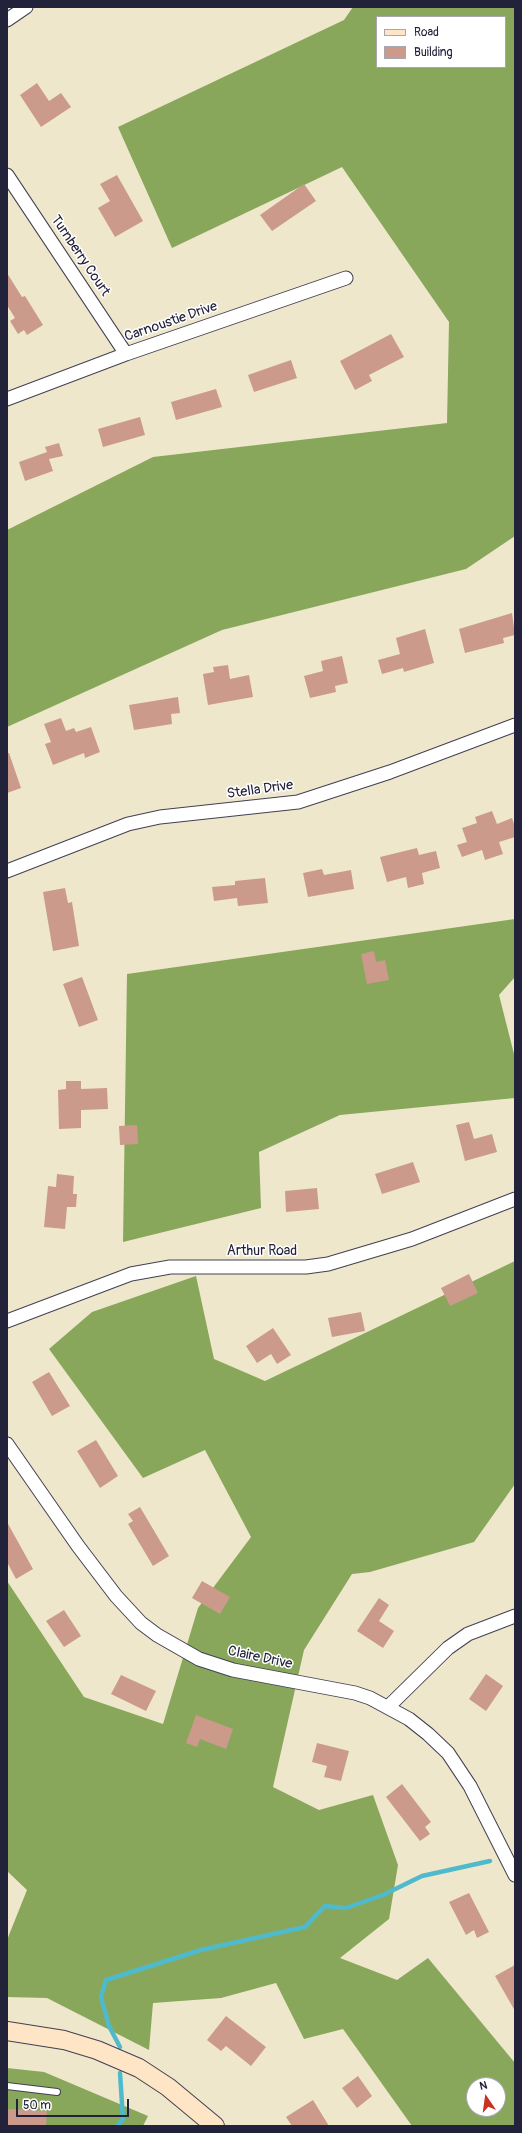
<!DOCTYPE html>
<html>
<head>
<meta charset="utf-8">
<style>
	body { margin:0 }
	#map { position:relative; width:522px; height:2133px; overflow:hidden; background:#efe7cc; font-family:Pangolin,sans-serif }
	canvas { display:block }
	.frame { position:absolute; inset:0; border:8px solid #22223b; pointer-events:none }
	.legend { position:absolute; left:376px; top:16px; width:130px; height:52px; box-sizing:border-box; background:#fff; border:1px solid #a7a7b1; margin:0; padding:5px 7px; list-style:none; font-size:12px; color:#22223b }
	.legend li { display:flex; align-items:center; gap:8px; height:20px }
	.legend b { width:20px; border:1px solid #a7a7b1 }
	.north { position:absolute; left:466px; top:2077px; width:40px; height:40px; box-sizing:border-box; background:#fff; border:1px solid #a7a7b1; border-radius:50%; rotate:347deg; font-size:11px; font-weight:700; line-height:16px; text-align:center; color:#22223b }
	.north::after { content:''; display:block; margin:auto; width:14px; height:18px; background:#c8321e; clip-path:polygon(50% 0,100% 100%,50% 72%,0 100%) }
	.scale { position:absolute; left:16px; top:2099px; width:113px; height:18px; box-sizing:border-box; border:2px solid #22223b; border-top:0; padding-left:5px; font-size:12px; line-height:14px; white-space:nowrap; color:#22223b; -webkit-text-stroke:3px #fff; paint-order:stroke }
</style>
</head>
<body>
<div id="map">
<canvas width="522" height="2133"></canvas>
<div class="frame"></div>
<ul class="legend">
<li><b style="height:5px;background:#fde5c5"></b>Road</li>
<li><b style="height:11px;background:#cb9a8b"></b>Building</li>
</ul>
<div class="north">N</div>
<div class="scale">50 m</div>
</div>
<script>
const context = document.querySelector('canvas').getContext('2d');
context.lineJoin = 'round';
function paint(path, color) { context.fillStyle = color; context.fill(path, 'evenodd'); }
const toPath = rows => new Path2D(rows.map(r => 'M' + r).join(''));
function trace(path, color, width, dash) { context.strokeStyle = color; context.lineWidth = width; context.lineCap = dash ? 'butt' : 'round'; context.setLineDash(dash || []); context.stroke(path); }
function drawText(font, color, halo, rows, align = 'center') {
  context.font = font + ' Pangolin,sans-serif'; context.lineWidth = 3; context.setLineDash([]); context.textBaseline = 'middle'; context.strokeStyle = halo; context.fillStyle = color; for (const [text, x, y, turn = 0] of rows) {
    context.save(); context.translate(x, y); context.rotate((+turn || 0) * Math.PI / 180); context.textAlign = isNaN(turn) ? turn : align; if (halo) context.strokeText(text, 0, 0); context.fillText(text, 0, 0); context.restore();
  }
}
const forest = toPath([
	[353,7,515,7,515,536,466,569,222,630,7,727,7,530,153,457,447,423,449,322,342,167,172,248,118,127,344,20],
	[377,17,505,17,505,67,377,67],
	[515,919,515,977,499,995,515,1058,515,1098,340,1115,259,1152,261,1208,123,1242,127,974],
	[515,1261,515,1484,474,1542,370,1572,352,1574,304,1650,273,1787,319,1810,373,1795,398,1865,389,1919,340,1958,397,1980,428,1958,515,2063,515,2126,412,2126,343,2029,304,2039,276,1983,221,1998,153,2003,149,2050,47,1998,7,1997,7,1940,27,1890,7,1871,7,1581,84,1697,163,1724,198,1608,251,1537,205,1450,143,1478,49,1349,92,1312,196,1276,214,1359,265,1381],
	[474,2085,498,2085,498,2109,474,2109],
	[7,2068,44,2072,148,2116,143,2126,7,2126]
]);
const stream = toPath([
	[120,2047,109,2026,101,1997,106,1980,201,1950,305,1927,325,1906,346,1908,383,1895,422,1876,490,1861],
	[117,2126,123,2119,120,2073]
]);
const building = toPath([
	[37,83,49,101,61,93,71,107,41,127,20,95],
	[117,175,143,221,115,237,98,208,110,201,100,184],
	[304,184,316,201,272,231,260,215],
	[7,273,22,297,25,296,43,325,27,335,24,330,18,334,10,321,15,318,7,305],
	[391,334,404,357,369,375,372,381,355,390,340,361],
	[291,360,297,378,254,392,248,375],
	[216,389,222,407,176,420,171,402],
	[140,417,145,435,103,447,98,429],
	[59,443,63,456,49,459,53,471,25,481,19,462,47,452,45,447],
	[512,613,515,635,503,638,504,643,465,653,459,629],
	[425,629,434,663,404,672,403,668,382,674,378,660,400,654,396,638],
	[342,656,348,683,335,686,336,692,310,698,304,676,323,671,321,661],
	[228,665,230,679,249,675,253,697,208,705,203,674,214,672,213,667],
	[178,697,180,713,171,714,172,724,134,730,129,705],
	[61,718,66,731,74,728,76,732,91,727,100,752,85,758,84,753,53,765,45,744,51,742,44,724],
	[7,753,9,753,21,788,7,793],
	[492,811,497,824,512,818,515,827,515,837,499,842,503,854,485,860,482,850,462,857,457,845,467,842,462,828,477,823,475,817],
	[417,848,419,855,436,851,440,868,422,873,424,884,408,888,406,877,387,882,380,857],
	[322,869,324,875,351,870,354,889,308,897,303,873],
	[265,878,268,903,238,906,237,898,214,901,212,887,235,885,235,881],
	[65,888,68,903,72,902,79,946,53,951,43,892],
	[374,951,376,962,385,960,389,980,367,984,361,954],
	[82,977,98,1020,79,1027,63,984],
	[66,1081,81,1081,81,1089,107,1088,108,1109,81,1110,81,1128,59,1129,58,1090,66,1089],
	[469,1122,474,1139,492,1134,497,1152,465,1161,456,1125],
	[137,1125,138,1144,120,1145,119,1126],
	[413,1162,420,1182,382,1194,375,1174],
	[57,1174,74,1176,73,1194,77,1194,76,1207,67,1207,65,1229,44,1227,48,1186,56,1187],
	[317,1188,319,1209,286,1212,285,1191],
	[469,1274,478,1293,450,1306,441,1288],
	[361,1312,365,1331,332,1337,328,1318],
	[273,1328,291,1355,277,1364,271,1354,257,1363,246,1346],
	[49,1372,70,1406,52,1416,32,1382],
	[96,1440,118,1476,100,1488,77,1451],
	[140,1507,169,1556,153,1566,128,1524,133,1521,128,1514],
	[7,1522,33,1569,16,1579,7,1562],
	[202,1581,230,1597,220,1614,192,1598],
	[379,1598,389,1605,379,1621,394,1631,383,1648,357,1631],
	[64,1610,81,1636,64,1647,46,1621],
	[486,1674,503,1686,486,1711,469,1699],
	[121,1675,156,1691,146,1711,111,1694],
	[196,1715,233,1729,226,1749,200,1739,197,1747,186,1743],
	[317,1743,349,1751,341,1781,324,1777,327,1766,312,1762],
	[402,1784,431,1822,425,1827,430,1834,420,1841,386,1797],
	[469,1893,489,1932,477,1938,474,1930,466,1935,449,1902],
	[515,1965,515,2011,495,1976],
	[226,2016,266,2047,251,2066,226,2046,221,2051,207,2040],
	[358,2076,372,2096,357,2108,342,2088],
	[313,2100,329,2126,292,2126,286,2117],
	[7,2109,47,2111,46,2126,7,2126]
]);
const lane = toPath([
	[7,2086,57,2092]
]);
const street = toPath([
	[7,20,26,7],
	[7,175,126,354],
	[7,399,126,354,346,278],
	[7,871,128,824,160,817,298,802,390,772,515,725],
	[7,1321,131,1274,170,1267,306,1267,328,1264,412,1239,515,1199],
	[7,1444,78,1546,116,1596,141,1623,157,1635,199,1659,233,1670,355,1693,370,1698,409,1719,428,1734,448,1753,470,1786,515,1875],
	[388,1707,448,1648,468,1634,515,1616]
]);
const secondary = toPath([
	[7,2031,64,2040,97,2050,139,2068,168,2087,215,2126]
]);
const streetNames = [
	["Turnberry Court",80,256,56],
	["Carnoustie Drive",171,322,-19],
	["Stella Drive",260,790,-8],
	["Arthur Road",262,1251],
	["Claire Drive",260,1658,12]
];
paint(forest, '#88a75b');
trace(stream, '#50bacd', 4.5);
paint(building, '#cb9a8b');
trace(lane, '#414051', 8);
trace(street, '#414051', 15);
trace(secondary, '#414051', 20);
trace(lane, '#fff', 6);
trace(street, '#fff', 13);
trace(secondary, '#fde5c5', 18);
drawText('14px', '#22223b', '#fff', streetNames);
</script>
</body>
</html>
